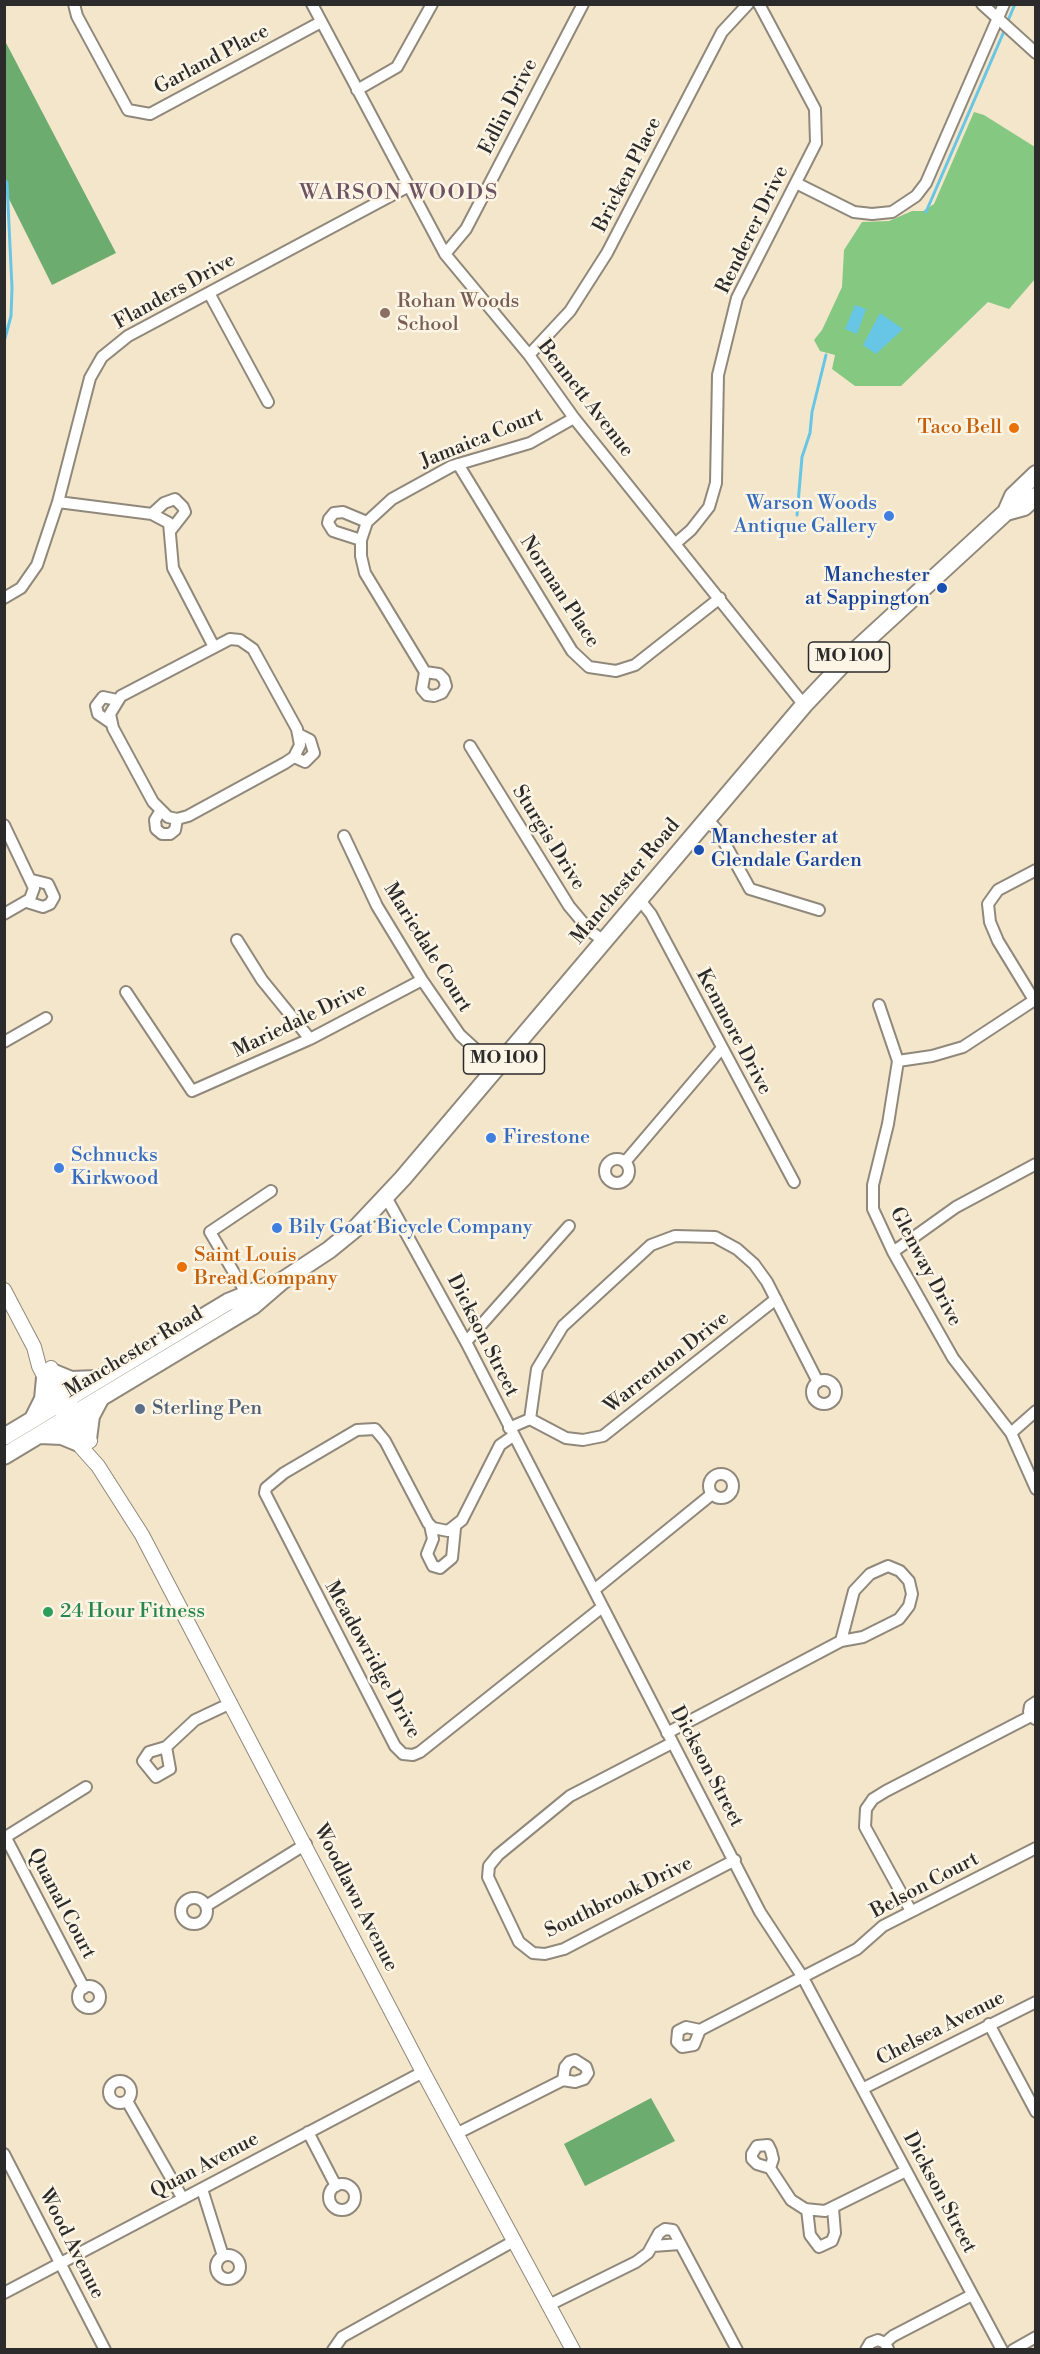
<!DOCTYPE html>
<html>
<head>
<meta charset="utf-8">
<style>
	body { margin:0 }
	#map { position:relative; width:1040px; height:2354px; overflow:hidden; background:#f4e6cb; font-family:"Libre Bodoni",serif }
	canvas { display:block }
	.frame { position:absolute; inset:0; border:6px solid #2b2b2b; pointer-events:none }
</style>
</head>
<body>
<div id="map">
<canvas width="1040" height="2354"></canvas>
<div class="frame"></div>
</div>
<script>
const context = document.querySelector('canvas').getContext('2d');
context.lineJoin = 'round';
function paint(path, color) { context.fillStyle = color; context.fill(path, 'evenodd'); }
const toPath = rows => new Path2D(rows.map(r => 'M' + r).join(''));
function trace(path, color, width, dash) { context.strokeStyle = color; context.lineWidth = width; context.lineCap = dash ? 'butt' : 'round'; context.setLineDash(dash || []); context.stroke(path); }
function drawText(font, color, halo, rows, align = 'center') {
  context.font = font + ' "Libre Bodoni",serif'; context.lineWidth = 5; context.setLineDash([]); context.textBaseline = 'middle'; context.strokeStyle = halo; context.fillStyle = color; for (const [text, x, y, turn = 0] of rows) {
    context.save(); context.translate(x, y); context.rotate((+turn || 0) * Math.PI / 180); context.textAlign = isNaN(turn) ? turn : align; if (halo) context.strokeText(text, 0, 0); context.fillText(text, 0, 0); context.restore();
  }
}
const green = toPath([
	[974,112,984,115,1035,147,1035,279,1009,309,988,302,901,386,855,386,832,369,835,355,820,351,814,340,822,330,842,287,844,250,862,222,889,221,912,211,923,211,934,204]
]);
const forest = toPath([
	[4,39,116,253,52,285,5,191],
	[651,2098,675,2141,585,2186,564,2144]
]);
const water = toPath([
	[855,305,866,309,857,334,845,329],
	[880,313,903,329,876,354,863,345]
]);
const stream = toPath([
	[1007,23,1015,4],
	[4,179,7,183,12,288,11,316,4,342],
	[926,212,1005,29],
	[797,515,802,457,810,433,812,412,826,355]
]);
const street = toPath([
	[74,4,77,16,128,110,150,114,321,22],
	[312,4,445,254,529,355,574,418,804,705],
	[982,4,1036,53],
	[357,90,397,67,432,4],
	[796,183,854,212,872,214,892,212,916,196,926,183,1004,4],
	[445,254,466,229,583,4],
	[209,293,268,402],
	[529,355,570,311,607,253,722,32,748,4],
	[458,464,572,651,589,667,616,671,635,665,720,598],
	[58,502,152,514,169,523,173,568,214,647],
	[152,514,164,503,175,499,183,507,185,512,171,530],
	[361,540,333,531,328,523,329,519,334,513,343,512,367,522],
	[676,543,691,530,709,507,716,483,718,375,737,298,816,143,815,109,759,4],
	[4,598,21,588,37,565,58,502,90,378,102,357,128,336,407,187],
	[230,639,240,640,253,649,297,729,300,745,294,757,285,763,188,816,177,819,168,817,153,802,113,728,110,714,121,696,230,639],
	[425,672,422,689,427,695,434,696,442,693,446,686,444,679,439,674,425,672,365,573,361,556,361,540,367,522,392,499,452,466,530,443,574,418],
	[111,723,98,714,96,706,103,697,117,700],
	[470,746,569,906,590,931,604,941],
	[294,757,305,762,314,753,310,740,300,735],
	[160,812,155,820,156,829,162,834,170,834,175,830,177,819],
	[707,819,718,831,750,889,819,910],
	[4,825,34,888,30,899,4,914],
	[344,836,377,906,422,980,460,1035,496,1068],
	[639,899,651,914,794,1182],
	[27,902,43,907,50,904,54,897,48,884,32,880],
	[237,940,262,980,310,1039],
	[126,992,192,1091,310,1039,422,980],
	[1034,1000,998,941,990,922,988,904,998,890,1036,870],
	[879,1005,898,1061,888,1124,873,1185,873,1209,893,1252,953,1358,1011,1433,1036,1489],
	[4,1042,46,1018],
	[898,1061,932,1056,963,1047,1036,999],
	'605 1171a12 12 0 1 1 24 0a12 12 0 1 1-24 0Z',
	[625,1162,722,1048],
	[386,1197,466,1342,760,1912,802,1976,1002,2350],
	[893,1252,956,1207,1036,1164],
	[246,1293,210,1232,271,1191],
	[466,1342,569,1226],
	'812 1392a12 12 0 1 1 24 0a12 12 0 1 1-24 0Z',
	[530,1419,537,1369,563,1326,651,1245,675,1236,715,1237,737,1249,754,1264,767,1282,818,1382],
	[509,1428,530,1419,566,1438,583,1440,603,1436,776,1299],
	[1011,1433,1036,1411],
	[513,1436,500,1445,462,1520,448,1531,433,1528,428,1523,385,1441,375,1429,357,1430,284,1473,266,1488,265,1493,395,1746,403,1754,413,1755,420,1752,601,1608],
	'709 1486a12 12 0 1 1 24 0a12 12 0 1 1-24 0Z',
	[430,1525,433,1539,427,1554,433,1566,440,1568,452,1558,455,1528],
	[888,1566,900,1571,909,1581,912,1594,909,1606,899,1619,863,1637,841,1641,854,1591,870,1574,888,1566],
	[594,1590,712,1494],
	[1035,1719,1029,1712,1030,1706,1036,1702],
	[667,1733,841,1641],
	[672,1743,570,1796,498,1855,489,1866,488,1877,519,1942,533,1953,545,1954,564,1949,735,1860],
	[166,1747,170,1769,156,1777,143,1761,149,1752,166,1747,195,1720,231,1703],
	[4,1838,86,1787],
	[6,1838,84,1988],
	'181 1911a13 13 0 1 1 26 0a13 13 0 1 1-26 0Z',
	[206,1906,306,1844],
	[911,1911,865,1827,866,1809,873,1799,886,1791,1031,1716],
	'78 1997a11 11 0 1 1 22 0a11 11 0 1 1-22 0Z',
	[989,2024,1036,2112],
	[700,2030,686,2027,678,2031,677,2042,682,2047,694,2045,700,2030,857,1949,883,1926,1036,1848],
	'109 2092a11 11 0 1 1 22 0a11 11 0 1 1-22 0Z',
	[864,2088,1036,2002],
	[127,2101,183,2199],
	[308,2132,336,2186],
	[456,2134,563,2080,565,2067,569,2062,575,2060,586,2067,588,2073,584,2079,575,2082,563,2080],
	[4,2154,105,2350],
	[770,2168,773,2159,771,2151,768,2145,757,2146,752,2154,752,2159,757,2164,770,2168,791,2200,805,2209,825,2211,906,2171],
	'329 2197a13 13 0 1 1 26 0a13 13 0 1 1-26 0Z',
	[202,2189,223,2256],
	[807,2209,810,2235,819,2247,832,2241,835,2233,833,2208],
	[653,2246,680,2244],
	'216 2267a12 12 0 1 1 24 0a12 12 0 1 1-24 0Z',
	[4,2293,423,2072],
	[549,2305,636,2262,648,2253,659,2233,665,2229,673,2230,737,2350],
	[885,2343,893,2336,972,2295],
	[333,2350,342,2337,514,2241],
	[866,2350,870,2343,878,2340,885,2343,888,2349],
	[1013,2350,1036,2337]
]);
const secondary = toPath([
	[4,1290,34,1347,39,1366,73,1432,81,1447,98,1466,142,1535,423,2072,573,2350],
	[51,1368,90,1441]
]);
const primary = toPath([
	[1006,512,1024,507,1036,496],
	[54,1373,71,1380,97,1379],
	[33,1419,43,1399,45,1378],
	[40,1435,62,1436,79,1443],
	[4,1437,228,1302,275,1283],
	[88,1439,91,1416,100,1399],
	[4,1456,253,1306,282,1281,329,1250,356,1228,403,1178,804,705,857,649,1006,512,1013,496,1036,474]
]);
const markers = [
	[385,313,6,"#8d6e63"],
	[1014,428,6,"#e8710a"],
	[889,516,6,"#3f7fe0"],
	[942,588,6,"#1a4fb4"],
	[699,850,6,"#1a4fb4"],
	[491,1138,6,"#3f7fe0"],
	[59,1168,6,"#3f7fe0"],
	[277,1228,6,"#3f7fe0"],
	[182,1267,6,"#e8710a"],
	[140,1409,6,"#5c6f8a"],
	[48,1612,6,"#2e9e5b"]
];
const shields = [
	[849,657,81],
	[504,1059,81]
];
const shieldNames = [
	["MO 100",849,657],
	["MO 100",504,1059]
];
const streetNames = [
	["Garland Place",212,60,-28],
	["Edlin Drive",509,107,-63],
	["Bricken Place",628,175,-63],
	["Renderer Drive",753,230,-64],
	["Flanders Drive",175,292,-29],
	["Bennett Avenue",585,399,52],
	["Jamaica Court",482,439,-22],
	["Norman Place",559,592,57],
	["Sturgis Drive",548,838,58],
	["Manchester Road",626,882,-50],
	["Mariedale Court",427,948,58],
	["Mariedale Drive",300,1021,-26],
	["Kenmore Drive",733,1032,62],
	["Glenway Drive",925,1267,62],
	["Dickson Street",482,1336,63],
	["Manchester Road",134,1353,-31],
	["Warrenton Drive",667,1363,-38],
	["Meadowridge Drive",372,1660,61],
	["Dickson Street",706,1767,62],
	["Belson Court",925,1886,-28],
	["Woodlawn Avenue",355,1898,63],
	["Southbrook Drive",619,1898,-26],
	["Quanal Court",61,1904,62],
	["Chelsea Avenue",941,2029,-27],
	["Quan Avenue",205,2166,-28],
	["Dickson Street",939,2193,62],
	["Wood Avenue",71,2244,63]
];
const educationNames = [
	["Rohan Woods",397,302],
	["School",397,325]
];
const foodNames = [
	["Taco Bell",1002,428],
	["Saint Louis",194,1256,"left"],
	["Bread Company",194,1279,"left"]
];
const shopNames = [
	["Warson Woods",877,504,"right"],
	["Antique Gallery",877,527,"right"],
	["Firestone",503,1138],
	["Schnucks",71,1156],
	["Kirkwood",71,1179],
	["Bily Goat Bicycle Company",289,1228]
];
const transitNames = [
	["Manchester",930,576],
	["at Sappington",930,599],
	["Manchester at",711,838,"left"],
	["Glendale Garden",711,861,"left"]
];
const serviceNames = [
	["Sterling Pen",152,1409]
];
const leisureNames = [
	["24 Hour Fitness",60,1612]
];
const quarterNames = [
	["WARSON WOODS",399,194]
];
paint(green, '#85c881');
paint(forest, '#6cac6f');
paint(water, '#67c6e5');
trace(stream, '#67c6e5', 3);
trace(street, '#90887b', 14);
trace(secondary, '#90887b', 16);
trace(primary, '#90887b', 20);
trace(street, '#fff', 10);
trace(secondary, '#fff', 14);
trace(primary, '#fff', 16);
for (const [x, y, r, color] of markers) { const dot = new Path2D(); dot.arc(x, y, r, 0, 2 * Math.PI); context.fillStyle = color; context.fill(dot); trace(dot, '#fcf5e5', 2); }
for (const [x, y, w] of shields) { const box = new Path2D(); box.roundRect(x - w / 2, y - 15, w, 30, 4.5); context.fillStyle = '#fcf5e5'; context.fill(box); trace(box, '#2b2b2b', 1.5); }
drawText('bold 18px', '#2b2b2b', null, shieldNames);
drawText('20px', '#2b2b2b', '#fcf5e5', streetNames);
drawText('20px', '#785e54', '#fcf5e5', educationNames, 'left');
drawText('20px', '#c56008', '#fcf5e5', foodNames, 'right');
drawText('20px', '#366cbe', '#fcf5e5', shopNames, 'left');
drawText('20px', '#164399', '#fcf5e5', transitNames, 'right');
drawText('20px', '#4e5e75', '#fcf5e5', serviceNames, 'left');
drawText('20px', '#27864d', '#fcf5e5', leisureNames, 'left');
context.letterSpacing = '1.5px';
drawText('22px', '#6e5363', '#fcf5e5', quarterNames);
context.letterSpacing = '0px';
</script>
</body>
</html>
